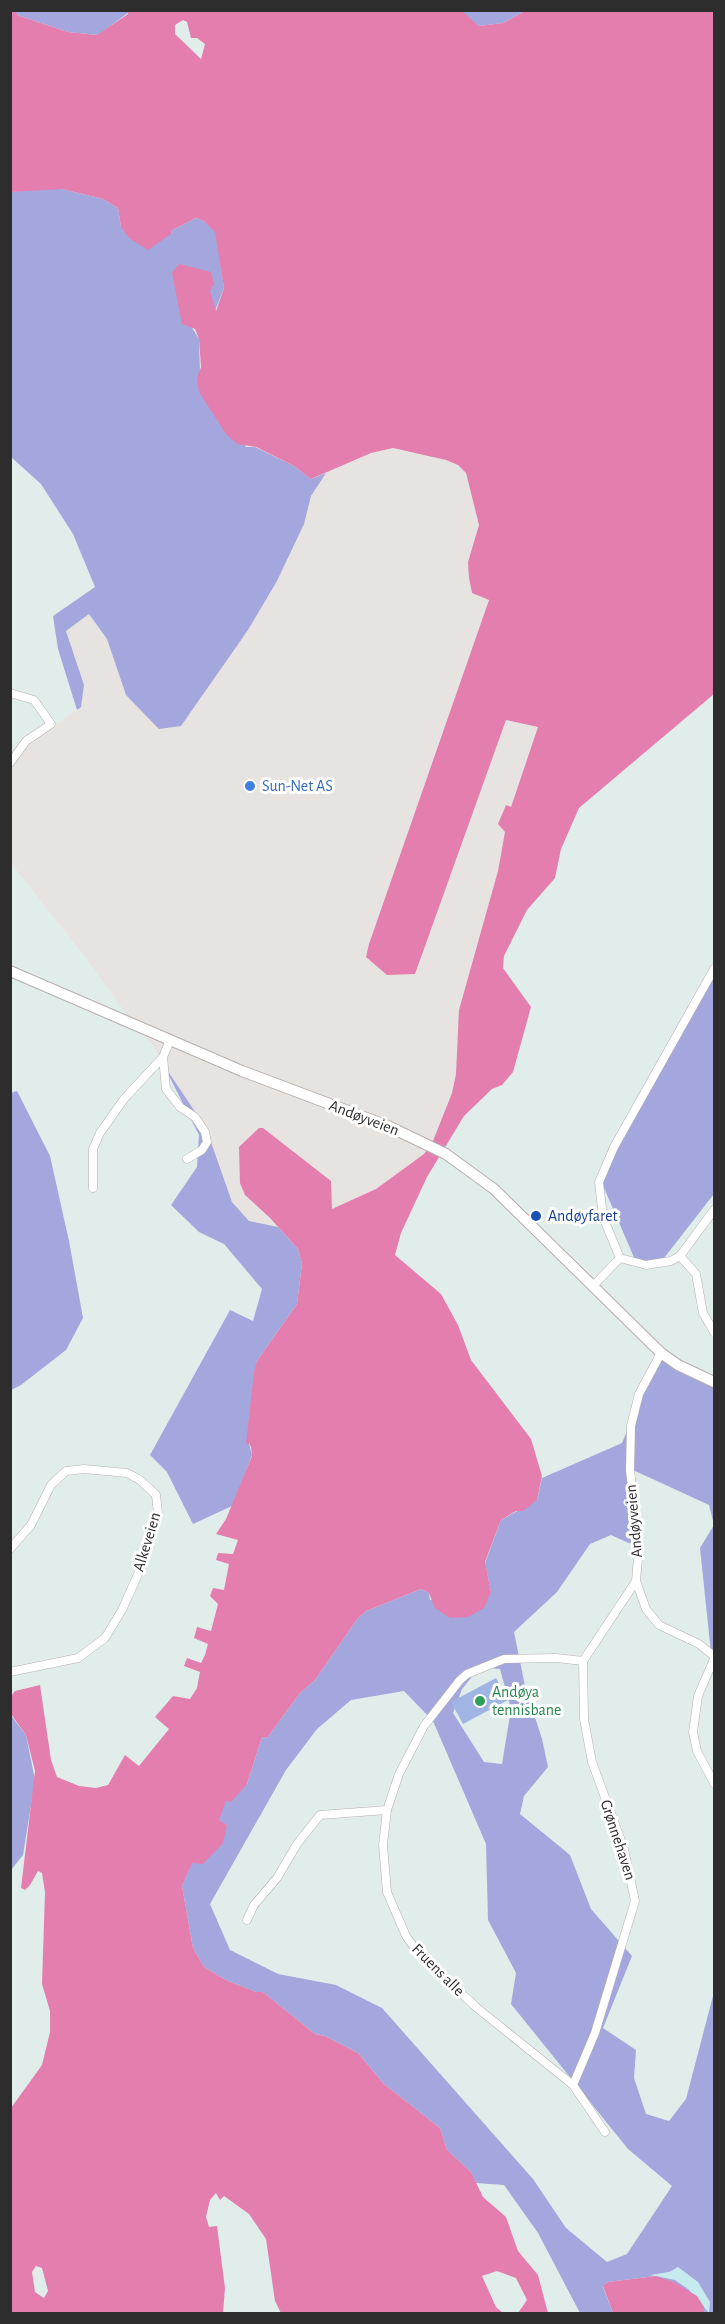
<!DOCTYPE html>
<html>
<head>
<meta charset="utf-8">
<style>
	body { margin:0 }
	#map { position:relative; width:725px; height:2324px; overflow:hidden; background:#e1edeb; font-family:"Alegreya Sans",sans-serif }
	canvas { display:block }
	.frame { position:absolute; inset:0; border:12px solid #2d2d2d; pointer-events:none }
</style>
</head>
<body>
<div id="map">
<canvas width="725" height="2324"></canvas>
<div class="frame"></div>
</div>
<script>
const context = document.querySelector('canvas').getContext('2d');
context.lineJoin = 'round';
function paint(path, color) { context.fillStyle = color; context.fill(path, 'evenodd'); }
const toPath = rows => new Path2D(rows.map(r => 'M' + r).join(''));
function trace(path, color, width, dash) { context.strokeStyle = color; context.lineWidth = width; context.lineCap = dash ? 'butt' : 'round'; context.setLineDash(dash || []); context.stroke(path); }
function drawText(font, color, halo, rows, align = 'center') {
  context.font = font + ' "Alegreya Sans",sans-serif'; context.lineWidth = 6; context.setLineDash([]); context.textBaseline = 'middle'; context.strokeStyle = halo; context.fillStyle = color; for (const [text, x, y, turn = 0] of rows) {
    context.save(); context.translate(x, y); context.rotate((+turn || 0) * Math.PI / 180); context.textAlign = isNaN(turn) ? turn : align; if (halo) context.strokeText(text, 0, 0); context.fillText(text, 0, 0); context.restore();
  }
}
const industrial = toPath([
	[393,448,446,460,464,470,479,525,468,562,489,599,369,944,502,719,538,727,511,807,498,824,505,832,498,871,452,1093,434,1141,424,1154,376,1190,331,1210,332,1196,245,1195,278,1227,249,1221,232,1202,223,1176,152,1043,139,1032,87,959,11,863,11,756,81,707,84,685,65,631,89,614,107,639,126,696,181,726,248,630,277,581,304,524,311,496,326,473,371,453]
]);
const green = toPath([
	[127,10,128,13,98,35,68,32,17,15,15,11],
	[461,11,525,11,503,23,479,26],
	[36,189,62,189,103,199,118,208,121,227,171,234,172,230,196,218,204,221,216,232,224,288,215,311,209,291,211,272,191,326,199,339,200,372,246,447,255,447,294,466,311,479,326,473,311,496,304,524,277,581,248,630,181,726,159,729,126,695,107,639,89,614,66,631,84,685,81,707,77,710,58,649,53,616,95,587,73,534,41,484,11,457,11,192],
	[714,972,714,1194,664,1258,643,1263,636,1262,601,1181,607,1153,680,1022],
	[163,1064,206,1128,232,1202,249,1221,278,1227,298,1249,302,1264,297,1304,257,1361,249,1443,252,1455,236,1498,232,1506,193,1524,167,1472,150,1455,230,1310,253,1321,262,1289,224,1244,199,1232,171,1205,197,1167,199,1135],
	[17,1091,50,1156,69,1241,83,1318,66,1350,21,1385,11,1390,10,1093],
	[660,1352,714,1380,714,1656,711,1653,700,1548,714,1525,709,1505,633,1470,631,1544,611,1535,590,1544,557,1592,514,1632,525,1686,542,1739,548,1767,524,1796,520,1814,570,1855,591,1909,632,1956,603,2028,636,2050,634,2078,646,2114,669,2121,686,2099,714,1992,714,2313,704,2313,704,2307,656,2276,608,2282,603,2287,613,2313,580,2313,538,2233,504,2185,476,2183,471,2172,447,2150,440,2128,384,2084,358,2053,325,2036,315,2034,263,1992,256,1992,226,1980,204,1967,193,1948,182,1886,192,1862,200,1862,227,1825,218,1820,226,1800,247,1784,262,1737,267,1738,300,1693,315,1680,358,1618,366,1611,421,1589,429,1593,430,1600,491,1592,485,1563,501,1520,537,1500,542,1478,622,1443],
	[480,1667,500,1669,511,1709,502,1764,484,1762,453,1713,462,1689],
	[404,1691,433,1721,486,1844,488,1920,516,1973,511,2004,628,2149,672,2186,627,2254,607,2262,566,2228,533,2179,382,2008,336,1985,278,1974,230,1950,210,1904,286,1770,317,1729,351,1700],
	[10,1714,26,1735,35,1780,23,1855,11,1870]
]);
const sand = toPath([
	[678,2267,698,2282,710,2302,709,2313,688,2289,675,2280,650,2275,669,2272]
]);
const pitch = toPath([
	[496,1678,508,1700,463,1724,451,1702]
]);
const water = toPath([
	[127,10,461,10,479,26,503,23,525,11,714,11,714,694,579,808,561,849,555,878,527,910,504,956,503,968,531,1007,513,1072,502,1085,492,1089,464,1116,427,1177,401,1233,395,1255,441,1294,458,1325,471,1360,531,1439,542,1476,537,1500,523,1511,516,1511,501,1520,485,1562,491,1592,484,1608,468,1617,450,1618,435,1608,429,1593,421,1589,366,1611,358,1618,315,1680,300,1693,267,1738,262,1737,247,1784,231,1802,226,1801,219,1820,227,1825,223,1843,203,1864,192,1863,182,1886,193,1948,204,1967,226,1980,256,1992,263,1992,315,2034,325,2036,358,2053,384,2084,440,2128,447,2150,471,2172,483,2197,506,2217,518,2251,538,2275,548,2313,518,2313,527,2300,516,2278,497,2271,482,2276,496,2307,503,2313,281,2313,275,2301,266,2239,249,2214,224,2196,220,2200,216,2193,210,2200,206,2217,209,2227,217,2226,225,2288,223,2313,11,2313,11,2108,42,2065,50,2032,50,2011,42,1984,45,1892,42,1873,38,1871,30,1885,25,1890,21,1888,35,1771,26,1735,11,1714,11,1696,15,1691,40,1685,51,1760,57,1777,79,1786,96,1788,108,1785,125,1755,139,1766,169,1729,155,1717,173,1696,190,1699,197,1688,200,1672,184,1666,187,1658,201,1663,205,1655,208,1644,194,1638,197,1627,211,1631,218,1604,210,1596,213,1588,224,1590,229,1564,216,1560,218,1553,233,1554,238,1540,216,1534,226,1519,252,1456,251,1447,249,1443,246,1444,254,1372,257,1361,297,1304,302,1264,298,1249,270,1218,245,1195,240,1183,239,1147,259,1128,263,1128,331,1181,332,1209,376,1189,424,1154,433,1141,452,1093,456,1074,459,1010,498,871,505,832,498,824,506,805,511,807,538,727,506,720,415,974,387,975,366,957,369,944,489,600,472,593,469,578,468,562,479,525,466,473,458,465,446,460,393,448,371,453,311,479,294,466,256,447,237,444,226,434,199,392,197,378,201,367,199,339,195,329,182,324,172,273,179,264,211,272,214,284,210,291,216,311,224,288,215,232,204,221,196,218,172,230,171,234,148,250,129,238,121,227,118,208,103,199,62,189,11,192,11,11,16,11,17,15,68,32,97,35,128,14],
	[183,20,187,22,191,38,197,38,205,44,201,59,175,34,175,25],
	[36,2266,42,2268,48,2291,44,2298,35,2292,32,2272],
	[656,2276,674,2282,697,2296,704,2307,704,2313,613,2313,603,2286,608,2282]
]);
const street = toPath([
	[10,693,34,700,51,724,26,741,10,763],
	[163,1057,166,1089,180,1107,195,1117,205,1132,207,1142,202,1150,187,1159],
	[93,1188,93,1149,100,1133,124,1099,163,1057,170,1040],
	[680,1256,696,1274,703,1313,714,1332],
	[620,1258,603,1217,599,1182,614,1147,714,969],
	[593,1286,620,1258,646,1265,671,1261,680,1256,714,1210],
	[661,1353,639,1394,631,1426,630,1470,639,1546,636,1581,646,1609,659,1625,699,1644,714,1656],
	[10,1549,31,1525,51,1485,66,1471,84,1469,127,1473,140,1480,156,1495,158,1514,144,1561,122,1610,105,1638,78,1658,10,1672],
	[714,1659,698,1696,693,1732,697,1751,714,1783],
	[247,1920,254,1905,277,1878,297,1844,320,1815,387,1810],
	[573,2085,476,2007,419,1954,406,1936,387,1892,383,1845,387,1810,399,1774,424,1726,460,1680,467,1674,504,1659,556,1658,583,1661],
	[605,2132,573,2085,595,2033,635,1901,624,1849,592,1762,584,1719,583,1661,636,1581]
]);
const secondary = toPath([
	[10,971,242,1071,388,1126,446,1154,494,1189,661,1353,678,1365,714,1382]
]);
const markers = [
	[250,786,6,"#3f7fe0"],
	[536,1216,6,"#1a4fb4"],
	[480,1701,6,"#2e9e5b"]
];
const shopNames = [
	["Sun-Net AS",262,786]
];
const streetNames = [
	["Andøyveien",364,1118,21],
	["Andøyveien",634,1521,-95],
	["Alkeveien",147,1542,-73],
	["Grønnehaven",618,1840,72],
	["Fruens alle",438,1970,45]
];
const transitNames = [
	["Andøyfaret",548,1216]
];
const leisureNames = [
	["Andøya",492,1692],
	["tennisbane",492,1710]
];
paint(industrial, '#e6e3e0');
paint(green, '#a3a7de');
paint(sand, '#c7eaee');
paint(pitch, '#a0b5e4');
paint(water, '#e47eae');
trace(street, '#b7aead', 9);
trace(secondary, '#b7aead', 12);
trace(street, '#fff', 8);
trace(secondary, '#fff', 10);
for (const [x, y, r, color] of markers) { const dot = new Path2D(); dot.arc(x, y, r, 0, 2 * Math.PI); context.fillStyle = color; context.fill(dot); trace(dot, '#fff', 2); }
drawText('16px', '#366cbe', '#fff', shopNames, 'left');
drawText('16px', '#2d2d2d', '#fff', streetNames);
drawText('16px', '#164399', '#fff', transitNames, 'left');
drawText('16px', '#27864d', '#fff', leisureNames, 'left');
</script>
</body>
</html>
